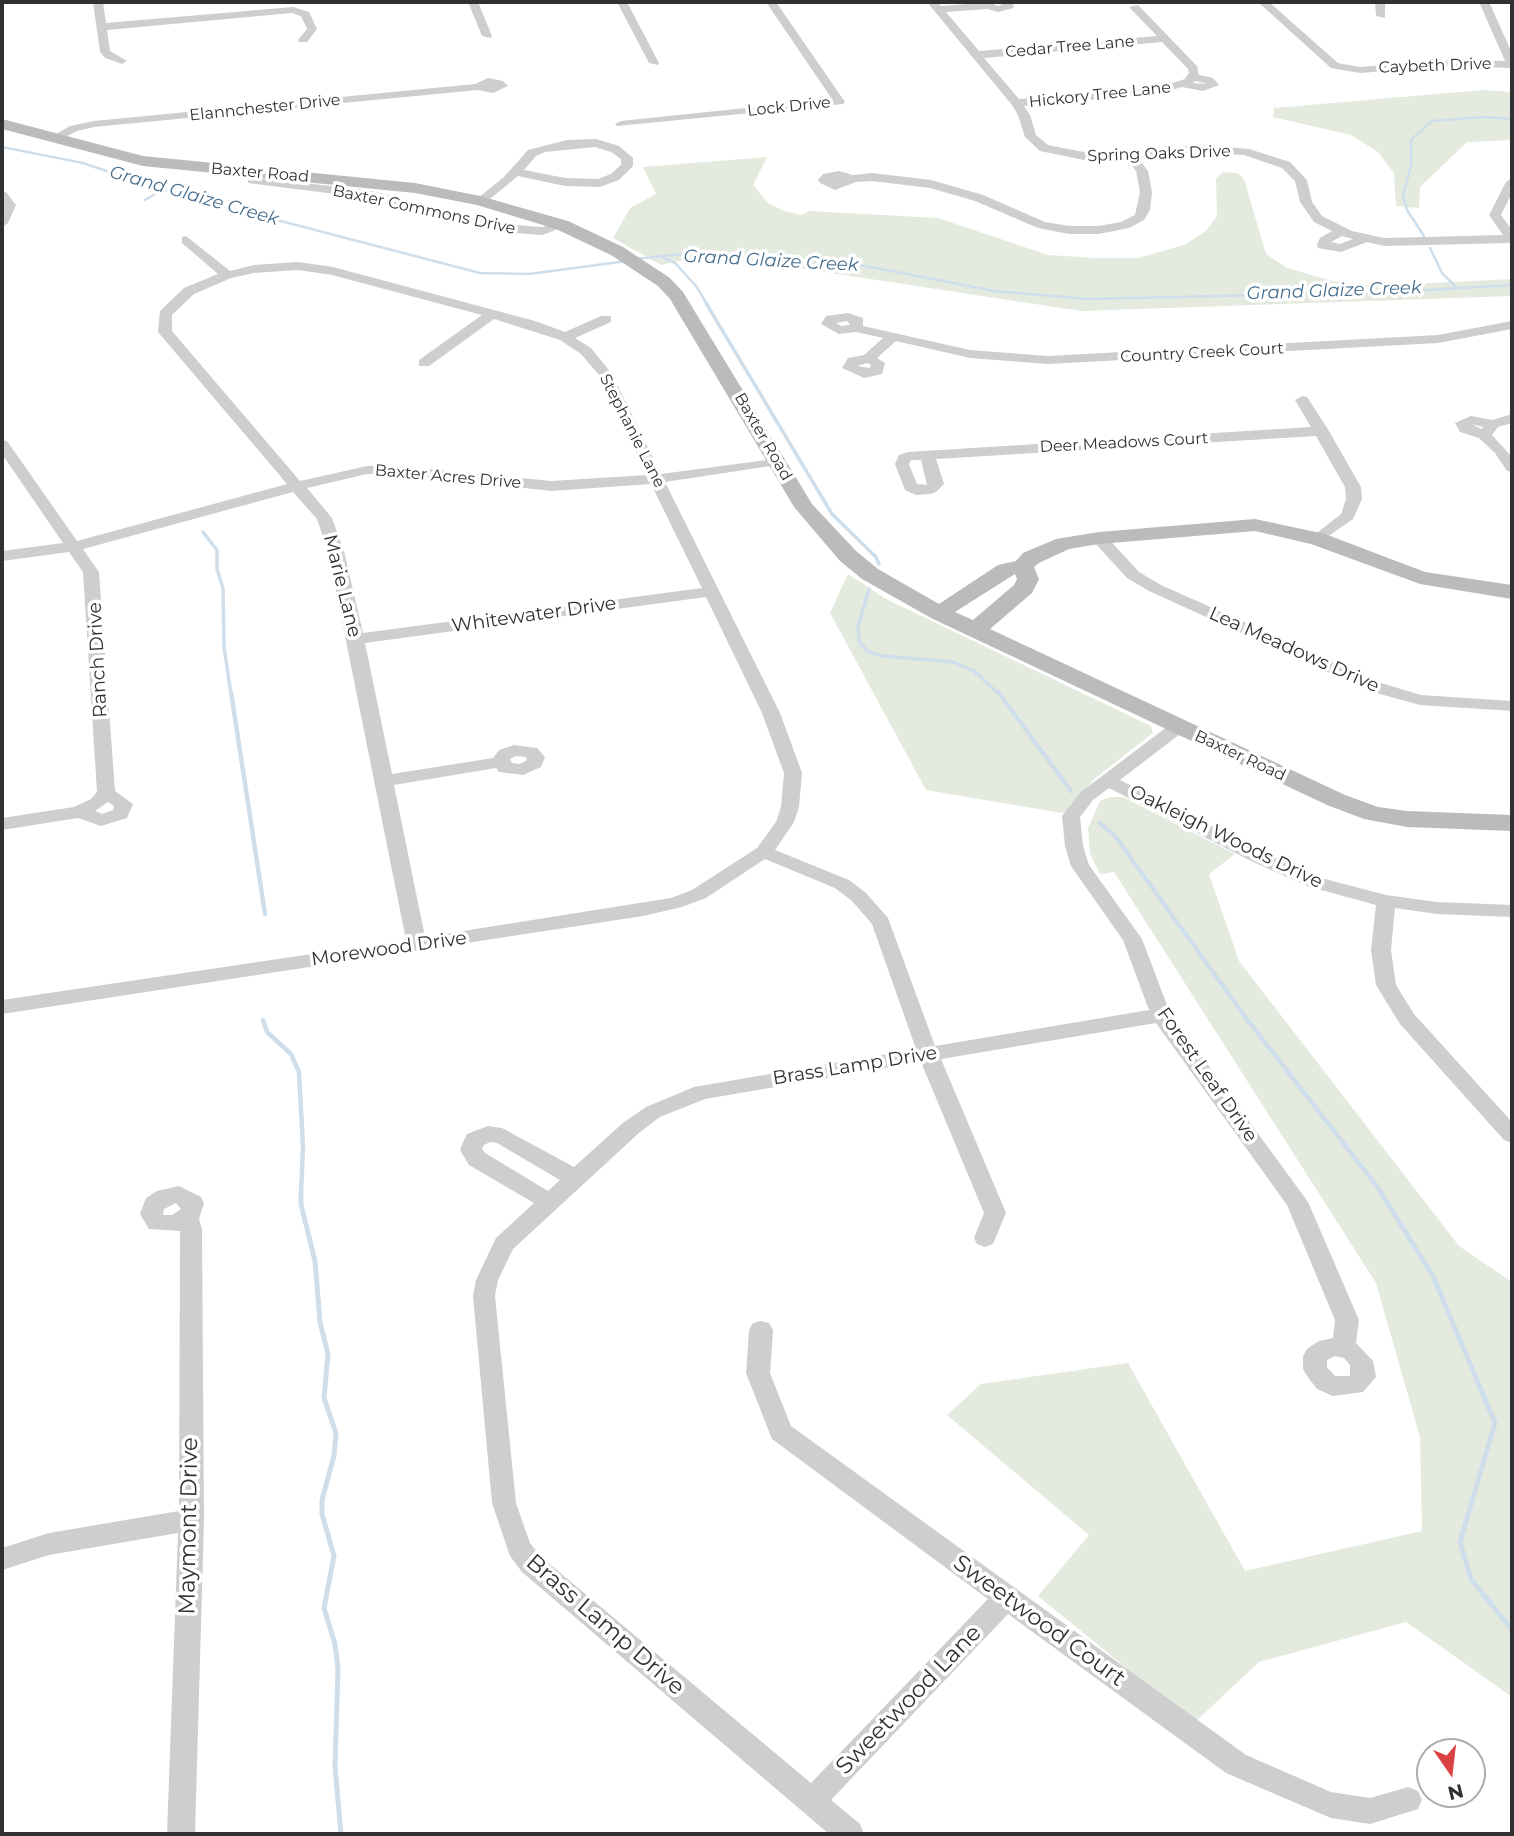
<!DOCTYPE html>
<html>
<head>
<meta charset="utf-8">
<style>
	body { margin:0 }
	#map { position:relative; width:1514px; height:1836px; overflow:hidden; background:#fff; font-family:Montserrat,sans-serif }
	canvas { display:block }
	.frame { position:absolute; inset:0; border:4px solid #313131; pointer-events:none }
	.north { position:absolute; left:1416px; top:1738px; width:70px; height:70px; box-sizing:border-box; background:#fff; border:2px solid #adadad; border-radius:50%; rotate:166deg; font-size:19px; font-weight:700; line-height:28px; text-align:center; color:#313131 }
	.north::after { content:''; display:block; margin:auto; width:24px; height:32px; background:#d94344; clip-path:polygon(50% 0,100% 100%,50% 72%,0 100%) }
</style>
</head>
<body>
<div id="map">
<canvas width="1514" height="1836"></canvas>
<div class="frame"></div>
<div class="north">N</div>
</div>
<script>
const context = document.querySelector('canvas').getContext('2d');
context.lineJoin = 'round';
function paint(path, color) { context.fillStyle = color; context.fill(path, 'evenodd'); }
const toPath = rows => new Path2D(rows.map(r => 'M' + r).join(''));
function trace(path, color, width, dash) { context.strokeStyle = color; context.lineWidth = width; context.lineCap = dash ? 'butt' : 'round'; context.setLineDash(dash || []); context.stroke(path); }
function drawText(font, color, halo, rows, align = 'center') {
  context.font = font + ' Montserrat,sans-serif'; context.lineWidth = 7; context.setLineDash([]); context.textBaseline = 'middle'; context.strokeStyle = halo; context.fillStyle = color; for (const [text, x, y, turn = 0] of rows) {
    context.save(); context.translate(x, y); context.rotate((+turn || 0) * Math.PI / 180); context.textAlign = isNaN(turn) ? turn : align; if (halo) context.strokeText(text, 0, 0); context.fillText(text, 0, 0); context.restore();
  }
}
const green = toPath([
	[1484,90,1512,92,1512,140,1467,142,1420,187,1419,208,1396,206,1394,173,1378,152,1351,135,1273,117,1274,108],
	[767,157,753,185,768,203,784,211,802,215,809,211,938,218,1048,255,1096,258,1138,258,1184,245,1206,231,1217,216,1216,179,1223,172,1238,173,1244,179,1266,254,1287,268,1332,281,1372,286,1512,279,1512,296,1081,311,752,261,691,258,661,265,613,238,630,208,656,194,643,167],
	[848,574,886,599,1151,726,1153,733,1093,780,1068,814,926,790,830,613],
	[1110,797,1123,797,1235,854,1209,874,1239,961,1459,1246,1512,1282,1512,1697,1406,1622,1259,1662,1194,1723,1038,1596,1089,1535,947,1415,981,1384,1128,1363,1245,1571,1422,1531,1420,1437,1376,1283,1114,872,1100,874,1090,854,1088,828,1100,801]
]);
const streamFar3 = toPath([
	[2,147,83,163,162,190,480,273,529,274,627,261],
	[145,200,162,190],
	[1424,236,1407,210,1403,196,1411,165,1411,140,1432,121,1484,117,1512,119],
	[1430,248,1442,273,1457,288],
	[662,257,675,263,696,286,707,304],
	[635,259,691,253,799,259,860,265,995,291,1087,299,1395,292,1512,285]
]);
const streamFar2 = toPath([
	[706,303,832,514,876,557,879,564],
	[203,532,217,550,217,569,223,588,224,647,231,694],
	[869,589,858,627,859,641,867,651,882,656,953,662,974,671,999,694]
]);
const streamFar1 = toPath([
	[231,692,265,914],
	[998,692,1071,791],
	[1100,823,1115,836,1246,1018,1383,1194],
	[263,1020,267,1032,291,1054,299,1072,303,1147,301,1194]
]);
const stream = toPath([
	[301,1193,301,1204,315,1261,320,1322,328,1354,324,1398,336,1433,334,1456,322,1500,322,1514,334,1556,324,1608,335,1644,338,1669,335,1767,341,1834],
	[1381,1193,1433,1276,1495,1423,1460,1542,1471,1579,1512,1630]
]);
const street = toPath([
	[93,2,103,2,106,23,293,7,309,12,317,29,307,42,299,42,298,40,307,29,301,16,292,13,107,30,110,51,127,61,122,64,105,58,100,52,93,2],
	[468,2,478,2,492,36,491,38,482,36,468,2],
	[617,2,627,2,659,63,658,65,649,63,617,2],
	[766,2,776,2,845,102,843,104,617,126,615,124,621,121,832,99,766,2],
	[927,2,937,2,941,6,994,2,993,4,998,6,1002,5,1000,2,1011,2,1014,6,1013,8,998,12,987,9,946,12,979,51,1157,36,1129,7,1138,5,1197,66,1199,75,1213,78,1219,85,1203,91,1182,87,1161,93,1024,106,1030,115,1036,135,1048,145,1094,154,1203,145,1249,149,1290,162,1307,180,1312,202,1322,216,1352,231,1384,238,1503,235,1489,215,1506,182,1512,178,1512,193,1501,215,1512,230,1512,243,1384,246,1367,242,1341,252,1318,248,1317,245,1320,238,1332,231,1314,222,1300,202,1295,181,1282,168,1244,155,1203,153,1138,158,1148,171,1152,192,1150,210,1144,220,1129,228,1099,234,1069,234,1038,228,975,201,930,188,872,181,856,182,835,190,820,183,818,180,823,174,839,171,853,175,872,173,931,180,983,195,1045,222,1069,226,1099,226,1121,222,1135,215,1140,192,1136,171,1127,159,1094,162,1040,151,1025,137,1018,115,1012,105,927,2],
	[1162,42,1188,69,1189,73,1185,79,1160,87,1019,99,984,58,1162,42],
	[1195,81,1205,83,1206,84,1193,83,1195,81],
	[1342,236,1353,239,1340,244,1331,242,1342,236],
	[1258,2,1269,2,1338,63,1360,67,1453,60,1505,61,1479,2,1489,2,1512,53,1512,68,1453,66,1360,73,1331,68,1258,2],
	[1375,2,1385,2,1385,18,1376,16,1375,2],
	[488,78,503,81,508,86,493,93,478,90,94,127,77,131,55,142,49,138,70,126,94,121,475,84,488,78],
	[596,139,619,146,633,158,633,166,619,180,600,187,565,186,518,176,484,204,474,201,504,177,528,150,567,140,596,139],
	[595,147,611,152,621,159,621,165,611,174,598,179,565,178,524,170,536,156,545,152,595,147],
	[258,169,264,173,260,178,367,190,513,225,542,227,562,221,568,225,543,235,513,233,367,198,248,183,248,177,258,169],
	[2,191,6,192,16,205,8,223,2,227,2,191],
	[186,236,230,271,254,265,298,262,333,267,535,321,565,332,601,316,611,316,611,322,575,338,591,348,612,374,661,474,782,458,784,461,777,465,665,482,780,713,802,773,799,807,794,822,775,850,849,880,866,893,888,918,935,1046,1149,1010,1123,940,1071,866,1065,846,1062,816,1081,792,1172,723,1178,722,1184,723,1187,727,1184,731,1120,780,1265,853,1321,878,1386,895,1437,902,1512,905,1512,917,1437,914,1395,908,1391,950,1396,985,1414,1014,1512,1122,1512,1143,1504,1140,1400,1024,1376,985,1371,950,1376,905,1307,886,1251,861,1109,788,1093,800,1080,817,1083,846,1089,865,1142,939,1170,1013,1308,1202,1359,1320,1356,1343,1373,1361,1376,1377,1363,1392,1333,1396,1317,1389,1307,1376,1303,1369,1303,1356,1307,1349,1319,1341,1333,1338,1335,1320,1287,1205,1156,1023,941,1059,1006,1213,993,1244,985,1247,977,1244,974,1238,984,1213,921,1062,705,1099,660,1117,640,1132,513,1249,498,1280,495,1296,516,1503,530,1543,540,1556,811,1783,988,1599,772,1439,746,1373,749,1330,753,1323,761,1321,769,1323,773,1330,770,1373,791,1426,1246,1755,1331,1792,1370,1798,1408,1787,1418,1791,1422,1800,1418,1809,1370,1824,1331,1818,1226,1773,1008,1614,831,1800,860,1824,864,1834,829,1834,522,1572,510,1556,492,1503,473,1296,476,1280,496,1238,534,1203,469,1165,460,1150,464,1140,467,1134,480,1129,488,1126,502,1128,574,1167,624,1122,646,1107,694,1087,916,1049,872,924,852,901,835,888,765,859,706,898,682,907,643,916,2,1014,2,1000,406,940,328,551,317,519,293,492,83,549,99,572,115,791,133,804,127,818,101,826,78,818,2,830,2,818,74,807,91,799,97,792,83,572,69,552,2,561,2,551,63,543,2,454,2,440,7,441,77,541,287,484,158,332,160,311,184,288,218,274,182,243,182,237,186,236],
	[298,270,332,275,482,315,419,360,419,366,429,366,494,319,560,340,581,354,599,375,647,475,551,481,401,466,367,466,300,481,172,331,172,315,194,294,231,278,254,273,298,270],
	[367,474,401,474,551,491,651,484,702,588,363,633,344,551,332,518,307,488,367,474],
	[706,597,762,713,784,773,781,807,776,822,757,848,692,890,671,898,425,937,394,785,496,768,499,772,523,775,541,767,545,757,537,748,514,745,499,750,493,758,392,774,365,643,706,597],
	[516,756,526,757,527,760,520,764,512,763,510,759,516,756],
	[108,802,114,806,113,810,102,814,95,811,108,802],
	[490,1142,497,1143,560,1180,548,1191,485,1153,482,1149,484,1145,490,1142],
	[1335,1356,1344,1358,1350,1365,1350,1376,1335,1376,1327,1367,1327,1360,1335,1356],
	[848,313,863,318,863,326,970,350,1048,356,1438,335,1512,321,1512,329,1438,343,1048,364,970,358,896,341,877,358,885,363,882,374,864,378,842,368,848,358,864,355,883,338,856,332,839,334,821,324,826,316,848,313],
	[847,321,850,325,841,326,836,323,847,321],
	[867,363,871,365,870,368,857,366,867,363],
	[1302,396,1307,397,1329,431,1361,487,1362,499,1353,519,1317,544,1309,539,1341,514,1346,499,1345,487,1316,436,936,459,944,484,936,492,931,494,916,495,905,490,895,464,899,455,908,452,1311,427,1295,400,1302,396],
	[911,460,921,460,927,485,917,484,909,464,911,460],
	[1512,414,1512,423,1498,427,1492,435,1512,457,1512,472,1507,471,1495,453,1479,438,1460,432,1455,423,1471,416,1492,420,1512,414],
	[1472,424,1483,427,1481,429,1472,424],
	[1099,533,1105,535,1139,572,1161,585,1381,683,1421,695,1512,701,1512,711,1420,705,1369,691,1149,591,1127,578,1093,541,1091,538,1099,533],
	[179,1186,201,1197,204,1203,199,1219,202,1229,204,1520,195,1834,167,1834,178,1533,49,1555,2,1570,2,1548,49,1533,179,1511,180,1231,149,1229,140,1214,146,1198,157,1191,179,1186],
	[176,1203,181,1209,172,1215,163,1215,164,1209,176,1203]
]);
const secondary = toPath([
	[2,119,143,156,415,183,480,196,568,221,623,247,670,278,683,292,812,504,856,551,878,569,939,604,998,565,1016,561,1023,553,1056,539,1099,532,1255,519,1325,534,1425,572,1512,585,1512,599,1420,584,1311,544,1255,531,1099,544,1069,549,1039,563,1034,567,1039,579,1032,593,990,629,1345,795,1378,807,1407,811,1512,815,1512,831,1407,827,1364,819,1327,805,931,618,862,579,840,561,794,507,670,299,658,286,611,255,556,229,477,205,415,193,143,166,2,129,2,119],
	[1015,574,1017,579,1014,585,973,620,955,612,1015,574]
]);
const farStreetnames = [
	["Cedar Tree Lane",1070,47,-5],
	["Caybeth Drive",1435,66,-2],
	["Hickory Tree Lane",1100,95,-6],
	["Lock Drive",789,107,-6],
	["Elannchester Drive",265,108,-6],
	["Spring Oaks Drive",1159,154,-2],
	["Baxter Road",260,173,5],
	["Baxter Commons Drive",424,210,12],
	["Country Creek Court",1202,353,-3],
	["Stephanie Lane",632,431,63],
	["Baxter Road",763,437,60],
	["Deer Meadows Court",1124,443,-3],
	["Baxter Acres Drive",448,477,5],
	["Baxter Road",1240,756,25]
];
const farWaternames = [
	["Grand Glaize Creek",194,196,16],
	["Grand Glaize Creek",771,261,3],
	["Grand Glaize Creek",1334,291,-2]
];
const streetNames = [
	["Marie Lane",342,586,76],
	["Whitewater Drive",534,615,-8],
	["Lea Meadows Drive",1294,650,24],
	["Ranch Drive",98,660,-93],
	["Oakleigh Woods Drive",1226,837,26],
	["Morewood Drive",389,949,-8],
	["Brass Lamp Drive",855,1066,-9],
	["Forest Leaf Drive",1207,1075,55]
];
const nearStreetnames = [
	["Maymont Drive",189,1526,-89],
	["Sweetwood Court",1039,1621,36],
	["Brass Lamp Drive",605,1625,41],
	["Sweetwood Lane",909,1700,-46]
];
paint(green, '#e4eade');
trace(streamFar3, '#cfdeeb', 2.5);
trace(streamFar2, '#cfdeeb', 3.5);
trace(streamFar1, '#cfdeeb', 4.5);
trace(stream, '#cfdeeb', 5);
paint(street, '#cecece');
paint(secondary, '#bbb');
drawText('16px', '#313131', '#fff', farStreetnames);
drawText('italic 18px', '#446d8e', '#fff', farWaternames);
drawText('19px', '#313131', '#fff', streetNames);
drawText('23px', '#313131', '#fff', nearStreetnames);
</script>
</body>
</html>
